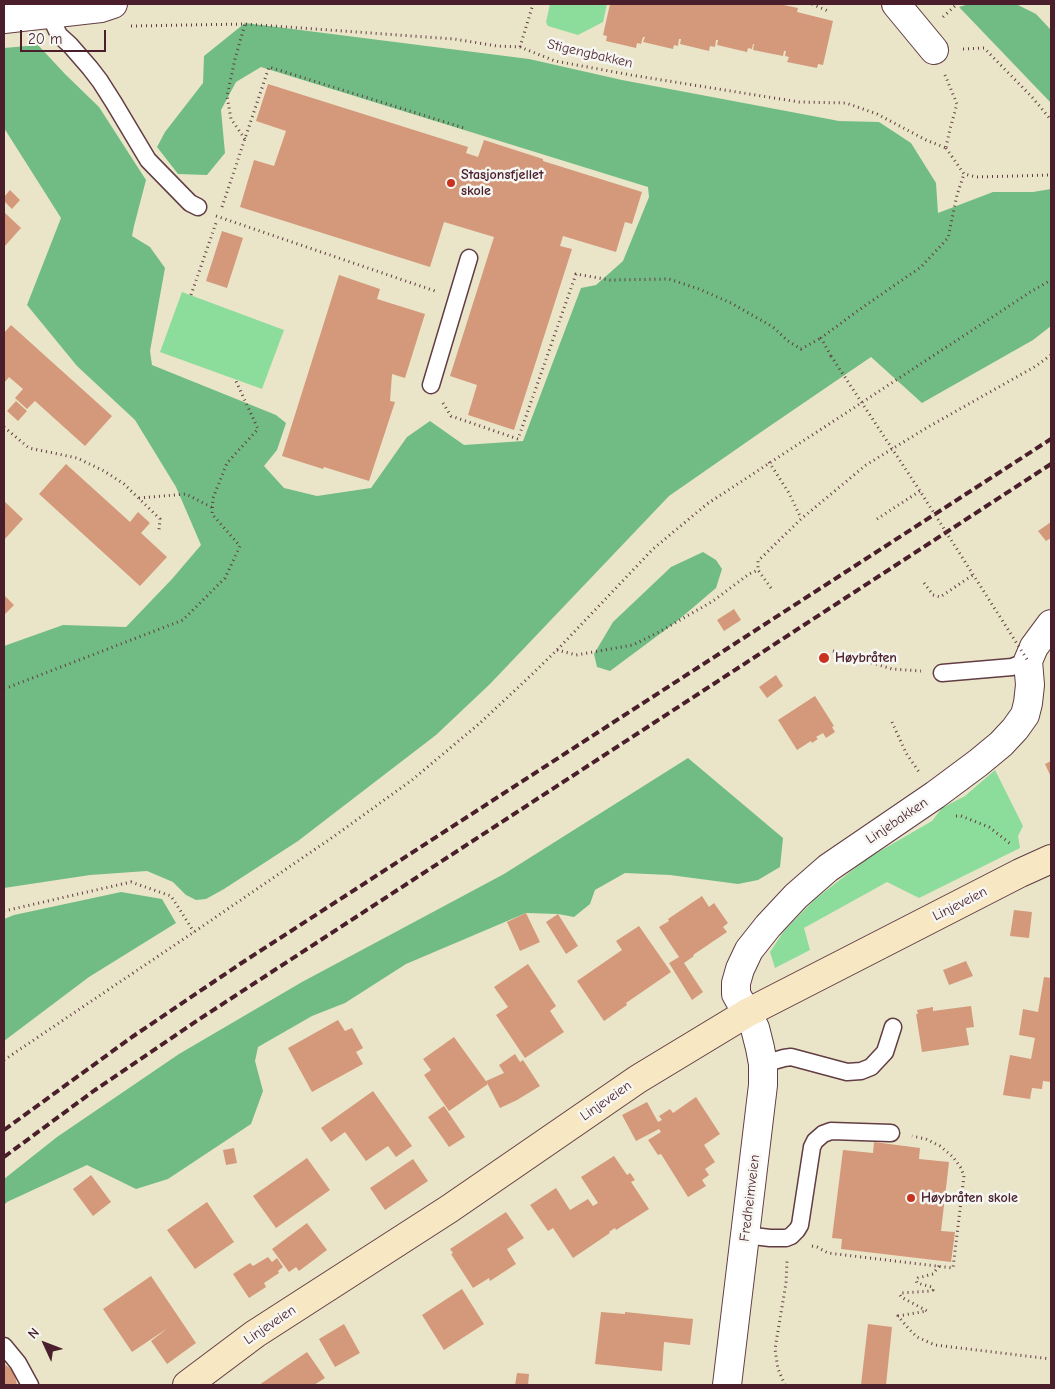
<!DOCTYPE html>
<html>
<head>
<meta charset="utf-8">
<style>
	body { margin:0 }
	#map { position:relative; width:1055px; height:1389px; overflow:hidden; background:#eae5c9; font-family:"Comic Neue",sans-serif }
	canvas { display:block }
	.frame { position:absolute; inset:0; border:5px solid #4a1f2b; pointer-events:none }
	.north { position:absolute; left:20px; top:1319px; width:50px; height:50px; -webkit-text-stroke:4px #f6f6f2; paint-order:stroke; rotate:313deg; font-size:14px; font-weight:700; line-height:20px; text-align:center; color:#4a1f2b }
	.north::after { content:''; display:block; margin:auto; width:18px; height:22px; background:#4a1f2b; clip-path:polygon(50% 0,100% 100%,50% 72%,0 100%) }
	.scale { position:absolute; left:20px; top:30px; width:86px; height:22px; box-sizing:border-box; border:2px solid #4a1f2b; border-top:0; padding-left:6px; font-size:15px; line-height:18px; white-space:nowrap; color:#4a1f2b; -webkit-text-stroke:4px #f6f6f2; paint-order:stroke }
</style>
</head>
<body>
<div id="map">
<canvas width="1055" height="1389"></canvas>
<div class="frame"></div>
<div class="north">N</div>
<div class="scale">20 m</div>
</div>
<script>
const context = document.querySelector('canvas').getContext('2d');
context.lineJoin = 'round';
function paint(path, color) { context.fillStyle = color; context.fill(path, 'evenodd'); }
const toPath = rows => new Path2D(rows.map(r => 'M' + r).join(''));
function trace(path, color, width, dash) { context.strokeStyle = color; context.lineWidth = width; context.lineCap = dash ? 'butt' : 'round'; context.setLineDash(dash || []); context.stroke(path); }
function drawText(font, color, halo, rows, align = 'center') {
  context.font = font + ' "Comic Neue",sans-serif'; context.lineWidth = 5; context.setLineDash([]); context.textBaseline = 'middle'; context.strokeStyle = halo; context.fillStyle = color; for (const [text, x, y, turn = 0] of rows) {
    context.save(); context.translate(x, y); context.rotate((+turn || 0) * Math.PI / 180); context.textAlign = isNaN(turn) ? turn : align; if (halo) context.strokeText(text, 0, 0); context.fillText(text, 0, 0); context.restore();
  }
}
const green = toPath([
	[550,4,607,4,603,22,578,35,548,26,546,22],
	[182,292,284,330,262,389,160,352],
	[995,770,1023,826,1018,836,1020,848,919,898,887,882,804,928,810,950,775,968,770,952,784,931,814,900,868,858,932,821,942,808,965,796]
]);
const forest = toPath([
	[969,4,1016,4,1036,14,1051,30,1051,103,959,7],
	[245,23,529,59,622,80,839,121,879,122,911,143,936,183,938,213,993,192,1033,192,1051,189,1051,326,1033,340,922,403,871,357,764,430,669,496,490,684,436,735,298,841,224,889,206,899,196,900,186,895,173,882,147,871,90,875,4,888,4,646,63,625,126,627,172,579,201,545,176,487,135,420,77,366,27,305,61,218,4,128,4,48,38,45,65,74,99,107,146,180,134,226,132,236,150,247,165,268,150,351,152,365,276,415,286,423,277,450,264,466,284,488,317,496,371,488,407,437,430,421,464,445,523,441,581,288,596,285,623,261,649,197,648,187,261,67,236,82,221,110,225,153,207,175,178,174,157,147,165,132,203,83,204,56],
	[703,552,716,560,722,569,716,588,676,622,610,671,597,667,594,654,613,622,671,567],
	[688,758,783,838,780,867,758,880,738,884,670,875,625,873,595,890,590,904,574,917,558,914,526,913,406,964,345,1003,312,1016,258,1047,255,1061,263,1091,251,1124,168,1179,136,1189,87,1165,7,1202,4,1205,4,1179,57,1137,179,1054,302,982,504,874],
	[121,892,162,899,176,923,89,977,4,1041,4,919,14,915]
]);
const building = toPath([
	[610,4,779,4,798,8,797,12,833,21,823,65,818,64,817,68,787,62,789,57,785,56,786,51,784,51,783,56,753,50,754,44,753,44,752,49,748,48,747,52,717,45,718,40,716,40,715,47,710,46,709,51,680,44,681,39,679,39,678,46,674,45,673,49,643,42,645,37,643,37,641,44,637,43,636,48,606,41,607,36,603,35],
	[268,84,468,147,466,153,478,157,484,140,543,159,543,161,642,192,632,224,625,222,616,252,563,236,560,246,572,249,514,430,468,415,477,385,450,376,494,237,444,222,430,267,240,207,254,160,274,166,286,131,256,121],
	[10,190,20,200,12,209,4,201,4,197],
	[4,212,21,228,4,247],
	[222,231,243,238,227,288,206,281],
	[339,275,380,289,377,299,425,314,405,378,392,374,390,401,395,402,369,481,324,467,323,469,282,456],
	[11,325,112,416,85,446,35,401,27,409,15,398,23,389,9,377,4,383,4,333],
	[16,401,27,411,18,421,7,411],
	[66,464,130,522,138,512,150,523,141,533,167,557,140,586,39,494],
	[4,501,23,519,4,540],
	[1051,522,1051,538,1046,541,1038,531],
	[5,596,14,605,4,615,4,597],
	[734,609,741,620,724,631,717,620],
	[776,675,783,686,767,698,759,687],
	[815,696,834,726,832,727,835,732,826,738,823,733,816,737,818,739,812,743,811,741,797,750,778,720],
	[1051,761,1051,777,1045,764],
	[702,896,709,907,714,903,728,923,723,927,727,932,693,955,694,956,684,963,703,992,692,1000,669,963,679,957,659,927,669,921,668,919],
	[1014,910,1032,912,1029,938,1010,936],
	[526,913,540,942,520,951,507,922],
	[558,914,578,946,566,954,546,922],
	[639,926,671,972,626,1003,627,1005,604,1021,577,981,622,950,616,941],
	[966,961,973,976,949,985,943,970],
	[528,964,556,1006,550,1011,564,1032,525,1058,496,1015,508,1007,494,987],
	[1044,977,1051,978,1051,1082,1043,1081,1042,1089,1032,1088,1030,1099,1003,1095,1010,1055,1031,1059,1035,1038,1019,1035,1023,1009,1038,1012],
	[971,1006,974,1027,966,1028,969,1045,922,1052,916,1014,918,1014,917,1010,933,1007,933,1011],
	[338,1020,345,1031,352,1028,363,1048,356,1052,363,1064,312,1092,288,1048],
	[454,1037,488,1084,449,1111,424,1075,431,1070,423,1059],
	[515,1054,520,1062,523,1060,540,1086,517,1100,500,1108,486,1081,504,1073,499,1065],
	[373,1091,412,1146,396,1157,388,1146,366,1161,345,1132,331,1142,321,1128],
	[696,1097,720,1134,704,1145,715,1162,705,1169,709,1175,702,1180,706,1186,688,1197,661,1154,658,1155,648,1140,661,1132,659,1129,636,1141,622,1115,647,1102,658,1122,662,1120,659,1116,670,1109,673,1113],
	[444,1106,465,1137,449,1147,428,1117],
	[874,1142,920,1148,919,1159,949,1162,941,1231,955,1232,951,1262,841,1249,842,1239,832,1238,843,1150,873,1153],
	[234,1148,237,1163,226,1165,223,1150],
	[614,1156,627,1175,630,1173,635,1180,631,1182,649,1209,616,1230,615,1228,609,1232,610,1233,573,1258,553,1228,548,1231,530,1205,556,1188,570,1210,588,1199,593,1206,598,1203,581,1177],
	[307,1158,330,1190,276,1228,253,1196],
	[413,1159,428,1181,385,1210,370,1188],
	[91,1175,111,1202,93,1216,73,1189],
	[207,1202,234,1242,195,1269,167,1230],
	[506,1212,524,1238,507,1249,516,1264,490,1281,489,1278,473,1288,451,1254,453,1253,450,1249],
	[307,1223,327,1250,299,1271,296,1267,289,1272,272,1249],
	[268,1257,272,1262,277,1258,283,1267,278,1271,279,1273,264,1283,266,1287,249,1298,233,1274,250,1263,253,1266],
	[151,1276,196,1343,167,1364,151,1341,168,1328,132,1352,103,1309],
	[462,1289,484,1324,444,1350,422,1315],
	[601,1312,625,1314,625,1312,693,1319,690,1345,664,1342,662,1371,595,1364],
	[344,1324,360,1353,335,1367,319,1339],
	[868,1324,892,1327,886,1385,861,1385],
	[307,1352,325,1378,314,1385,259,1385],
	[4,1364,14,1371,17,1385,4,1385],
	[517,1373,529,1374,528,1385,515,1385]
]);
const path = toPath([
	[812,4,828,11],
	[943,17,957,4],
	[131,26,245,24,454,39,497,46,520,47,555,61,631,75,799,102,846,103,877,114,926,140,946,148],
	[520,47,533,4],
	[963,49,984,48,1032,97,1051,120],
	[945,75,957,104,950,129,946,147],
	[245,139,231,119,227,96,235,59,245,24],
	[946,148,964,174,976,177,1051,175],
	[222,207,269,67,464,128],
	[216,216,435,291],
	[191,295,216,223],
	[831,356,821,338,856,312,921,267,948,238,957,195,964,174],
	[443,403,451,416,518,439,576,274,610,280,669,279,699,289,731,303,773,327,788,341,801,349,821,338],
	[4,427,29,448,77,458,104,471,124,484,160,519,159,530],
	[769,462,789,493,801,518],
	[139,498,186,494,213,508],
	[877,519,920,491],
	[924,583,933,595,940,597,973,575],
	[771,588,758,570,758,561,801,519,866,465,928,427,1036,366,1051,355],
	[557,650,576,655,633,645,661,631,713,601,749,574,758,570],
	[833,651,892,669,921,671],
	[4,688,9,687,183,620,225,578,240,546,212,514,213,498,227,463,258,429,235,379],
	[892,722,906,753,919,772],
	[956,816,961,816,989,827,1012,845],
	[4,911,131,882,171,896,194,932],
	[4,1060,194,932,333,837,412,780,480,723,525,681,557,650,653,549,707,504,1032,291,1051,280],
	[812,1246,817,1247,828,1253,953,1268,964,1176,961,1168,953,1157,940,1146,926,1139,912,1136],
	[939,1266,933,1274,918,1278,916,1280,917,1283,932,1287,933,1290,931,1291,901,1293,900,1295,901,1297,927,1311,898,1316,908,1328,917,1337,935,1345,1051,1359],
	[785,1385,778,1369,775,1349,786,1283,787,1261]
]);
const lane = toPath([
	[49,14,59,35,70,45,90,68,100,81,114,103,148,160,190,203,198,207],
	[431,385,469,258],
	[942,673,1012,667,1028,661],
	[763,1064,784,1058,791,1057,847,1072,861,1071,871,1067,885,1052,893,1027],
	[745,1235,770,1238,786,1238,791,1236,797,1230,800,1225,812,1147,815,1141,823,1134,831,1131,891,1133],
	[4,1346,18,1363,30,1385]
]);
const street = toPath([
	[896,4,934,50],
	[4,19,101,8,113,4],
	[727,1385,763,1085,763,1064,760,1048,755,1028,736,994,736,983,740,969,749,950,768,926,796,896,828,868,935,795,978,763,1001,744,1015,729,1025,715,1028,703,1030,685,1028,661,1034,647,1051,624]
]);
const secondary = toPath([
	[187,1385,255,1334,449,1209,638,1079,747,1013,1020,873,1051,859]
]);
const rail = toPath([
	[4,1130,132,1037,240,964,1051,439],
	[4,1157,95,1090,198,1020,1051,464]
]);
const pathBridge = toPath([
	[831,356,920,491,1028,661]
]);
const markers = [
	[451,183,5,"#c8321e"],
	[824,658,6,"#c8321e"],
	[911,1198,5,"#c8321e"]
];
const streetNames = [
	["Stigengbakken",590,54,13],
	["Linjebakken",897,821,-34],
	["Linjeveien",960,904,-27],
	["Linjeveien",606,1101,-35],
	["Fredheimveien",750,1198,-83],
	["Linjeveien",270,1325,-34]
];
const poiNames = [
	["Stasjonsfjellet",461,175],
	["skole",461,191],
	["Høybråten",835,658],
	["Høybråten skole",921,1198]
];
paint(green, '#8cdc9c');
paint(forest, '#71bc84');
paint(building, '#d4997a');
trace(lane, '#623d43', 19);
trace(street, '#623d43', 30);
trace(secondary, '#623d43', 30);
trace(path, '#623d43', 3, [1, 4]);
trace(lane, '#fff', 16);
trace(street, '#fff', 28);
trace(secondary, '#f7e8c3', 28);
trace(rail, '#4a1f2b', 4, [8, 4]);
trace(pathBridge, '#623d43', 3, [1, 4]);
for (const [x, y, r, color] of markers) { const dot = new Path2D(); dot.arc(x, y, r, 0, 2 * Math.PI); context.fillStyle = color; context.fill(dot); trace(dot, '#f6f6f2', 2); }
drawText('14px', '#4a1f2b', '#f6f6f2', streetNames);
drawText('bold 14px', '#4a1f2b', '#f6f6f2', poiNames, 'left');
</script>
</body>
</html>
